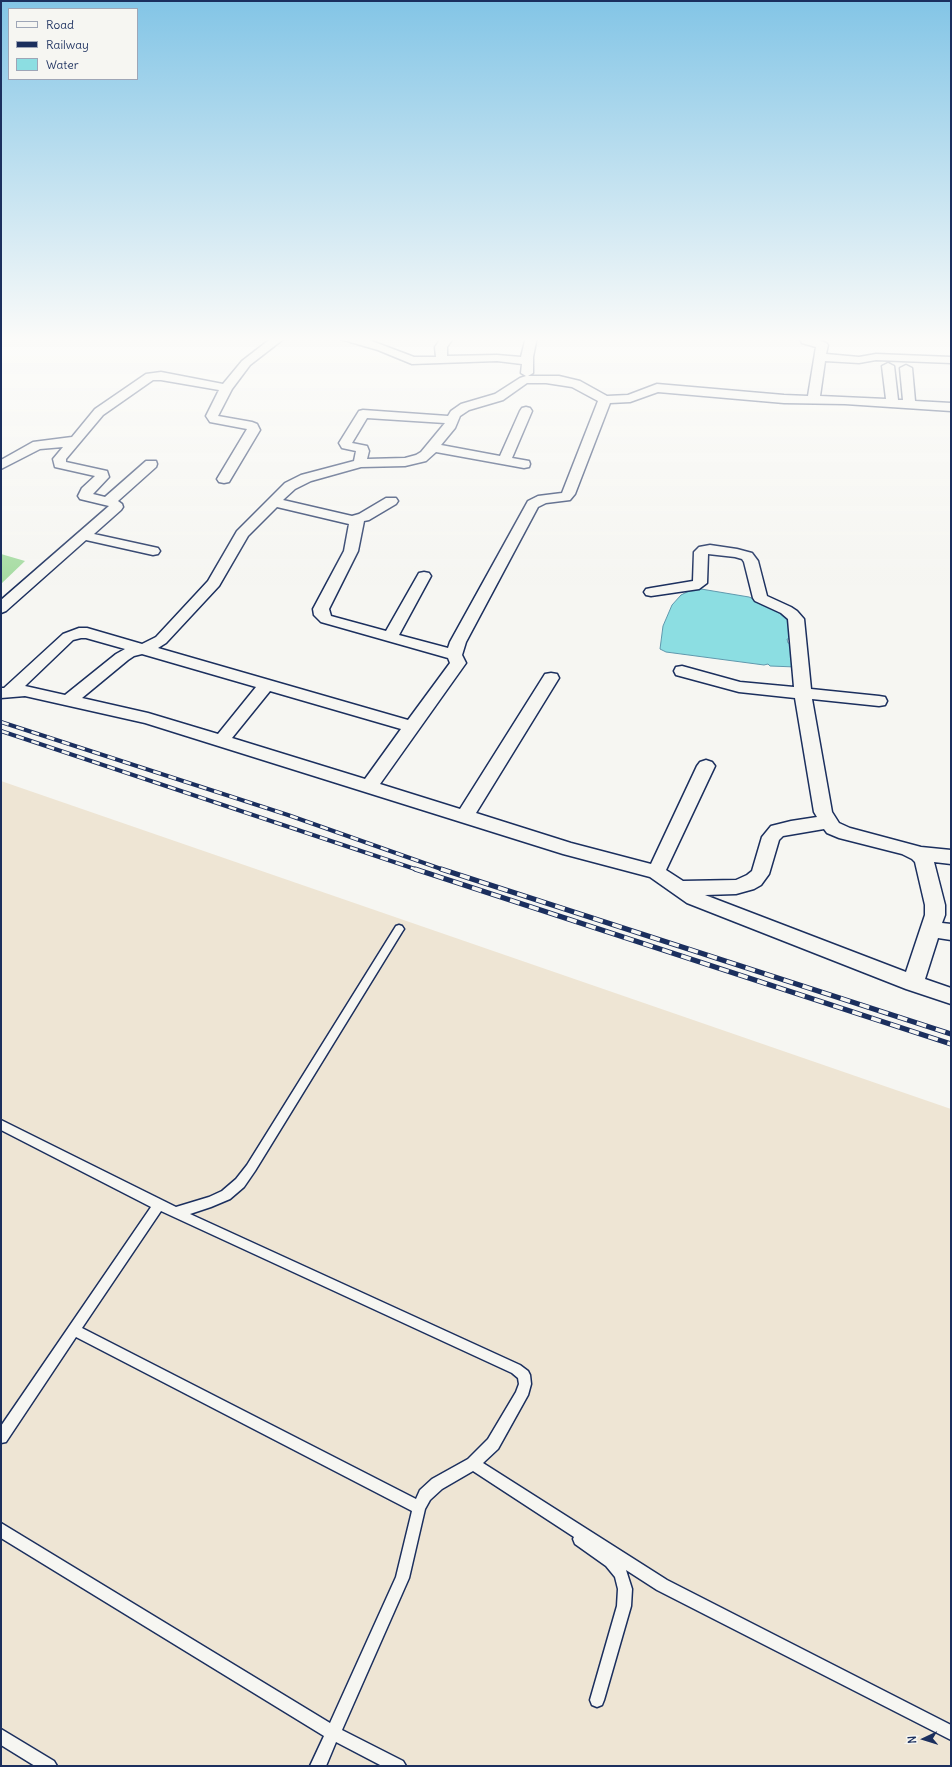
<!DOCTYPE html>
<html>
<head>
<meta charset="utf-8">
<style>
	body { margin:0 }
	#map { position:relative; width:952px; height:1767px; overflow:hidden; background:#f6f6f2; font-family:Delius,sans-serif }
	canvas { display:block }
	.frame { position:absolute; inset:0; border:2px solid #1b2f5e; pointer-events:none }
	.legend { position:absolute; left:8px; top:8px; width:130px; height:72px; box-sizing:border-box; background:#f6f6f2; border:1px solid #9ea6b7; margin:0; padding:5px 7px; list-style:none; font-size:12px; color:#1b2f5e }
	.legend li { display:flex; align-items:center; gap:8px; height:20px }
	.legend b { width:20px; border:1px solid #9ea6b7 }
	.north { position:absolute; left:904px; top:1719px; width:40px; height:40px; -webkit-text-stroke:3px #f6f6f2; paint-order:stroke; rotate:266deg; font-size:11px; font-weight:700; line-height:16px; text-align:center; color:#1b2f5e }
	.north::after { content:''; display:block; margin:auto; width:14px; height:18px; background:#1b2f5e; clip-path:polygon(50% 0,100% 100%,50% 72%,0 100%) }
</style>
</head>
<body>
<div id="map">
<canvas width="952" height="1767"></canvas>
<div class="frame"></div>
<ul class="legend">
<li><b style="height:5px;background:#f6f6f2"></b>Road</li>
<li><b style="height:5px;background:#1b2f5e"></b>Railway</li>
<li><b style="height:11px;background:#8cdee2"></b>Water</li>
</ul>
<div class="north">N</div>
</div>
<script>
const context = document.querySelector('canvas').getContext('2d');
context.lineJoin = 'round';
function paint(path, color) { context.fillStyle = color; context.fill(path, 'evenodd'); }
const toPath = rows => new Path2D(rows.map(r => 'M' + r).join(''));
function trace(path, color, width, dash) { context.strokeStyle = color; context.lineWidth = width; context.lineCap = dash ? 'butt' : 'round'; context.setLineDash(dash || []); context.stroke(path); }
const built = toPath([
	[1,781,951,1109,951,1766,1,1766]
]);
const green = toPath([
	[1,554,25,561,1,584]
]);
const water = toPath([
	[695,588,749,597,783,611,789,618,792,639,787,639,788,643,791,643,796,667,770,666,768,664,764,665,666,652,660,649,663,626,672,605,681,595,695,588]
]);
const lane = toPath([
	[399,925,402,926,404,929,402,932,255,1171,244,1187,230,1199,211,1207,190,1214,520,1365,528,1371,530,1375,531,1384,528,1395,498,1449,483,1463,667,1580,951,1725,951,1740,657,1590,626,1570,632,1589,631,1606,604,1700,602,1705,597,1707,592,1705,590,1700,617,1606,618,1589,615,1577,606,1566,575,1544,573,1539,574,1537,473,1471,442,1489,430,1500,425,1509,409,1578,342,1730,403,1761,406,1766,382,1766,336,1742,326,1766,310,1766,324,1736,1,1538,1,1523,330,1723,396,1577,412,1511,76,1337,6,1442,1,1443,1,1426,151,1207,1,1130,1,1120,176,1207,209,1197,222,1191,236,1179,247,1165,396,926,399,925],
	[161,1211,512,1373,518,1378,519,1384,516,1392,488,1439,468,1459,432,1479,420,1490,416,1499,82,1328,161,1211],
	[1,1729,54,1761,57,1766,35,1766,1,1745,1,1729]
]);
const street = toPath([
	[273,337,286,337,250,365,232,389,218,416,252,422,257,424,260,430,229,482,224,483,219,482,217,479,247,429,210,422,206,416,219,390,161,380,153,380,103,415,66,459,66,462,107,471,109,477,93,494,105,497,146,461,156,461,157,464,156,467,118,501,122,504,123,507,121,510,94,534,158,548,160,551,158,554,153,555,86,540,6,611,1,613,1,600,109,506,80,499,78,496,82,488,95,476,55,467,53,459,63,447,40,449,1,469,1,460,33,442,72,437,95,409,146,374,161,372,223,384,242,361,273,337],
	[339,337,360,337,369,340,414,357,436,357,435,347,442,337,454,337,447,347,447,356,497,355,521,357,526,337,537,337,533,357,533,373,528,376,559,376,580,381,607,396,628,395,657,384,784,395,808,396,816,347,802,343,799,337,810,337,826,343,828,345,826,354,859,357,876,354,951,357,951,363,876,360,859,363,825,361,820,396,886,399,882,366,888,363,894,366,898,400,903,400,900,368,906,365,912,368,915,401,951,403,951,411,845,404,784,403,658,392,630,402,610,403,575,494,570,500,546,503,538,507,466,642,462,655,466,663,380,784,460,809,545,674,551,673,557,674,559,678,476,813,571,843,651,864,697,766,700,762,706,760,712,762,715,766,666,870,683,881,736,880,747,875,752,871,762,837,771,826,791,821,817,817,814,812,795,698,739,692,676,675,674,671,676,667,682,666,740,682,794,687,788,619,781,613,755,601,753,598,744,562,742,559,735,557,708,554,707,583,699,589,651,596,646,595,644,592,646,589,651,588,693,581,694,552,699,547,710,545,737,549,752,553,758,561,767,596,791,607,797,611,804,619,811,689,879,696,885,697,887,701,885,705,879,706,812,699,832,812,839,823,850,828,921,847,951,850,951,864,934,862,945,905,945,915,942,923,951,924,951,940,938,938,925,979,951,988,951,1004,906,989,687,903,650,877,563,854,145,723,25,696,1,698,1,688,4,688,63,634,79,628,87,628,142,644,156,637,208,581,237,531,285,483,301,475,354,461,356,451,342,448,339,443,359,411,363,410,448,416,451,411,461,404,495,394,520,378,526,376,521,373,522,364,497,361,412,364,378,350,340,339,339,337],
	[527,383,546,383,572,387,598,401,562,493,538,496,528,501,450,642,448,648,399,635,431,576,429,573,424,572,419,573,386,631,331,616,329,609,358,551,364,521,369,520,396,504,398,501,396,498,386,498,359,514,352,516,283,500,295,489,311,481,361,467,405,466,426,461,436,452,524,468,529,467,530,464,529,461,512,458,532,411,530,408,526,407,522,408,520,411,500,456,441,445,455,428,460,416,469,410,503,400,527,383],
	[367,418,445,423,421,452,416,455,405,458,367,459,369,451,367,446,352,443,367,418],
	[277,507,349,524,344,551,313,609,314,615,321,622,448,658,450,663,408,720,158,648,166,643,219,586,248,536,277,507],
	[81,638,86,638,125,649,116,654,65,695,25,686,73,640,81,638],
	[142,654,256,687,218,734,148,713,82,698,128,660,134,656,142,654],
	[270,691,401,729,365,779,232,738,270,691],
	[824,829,827,833,839,838,902,854,912,859,915,862,925,905,925,915,906,972,705,895,736,894,754,889,761,885,769,874,779,840,783,836,824,829]
]);
const railFar1 = toPath([
	[1,722,288,815,444,870],
	[1,731,418,870]
]);
const rail = toPath([
	[415,869,951,1044],
	[441,869,951,1034]
]);
paint(built, '#eee5d4');
paint(green, '#a4dba0');
paint(water, '#8cdee2');
trace(water, '#5f98ad', 1);
trace(lane, '#1b2f5e', 3);
trace(street, '#1b2f5e', 3);
paint(lane, '#f6f6f2');
paint(street, '#f6f6f2');
trace(railFar1, '#1b2f5e', 4);
trace(rail, '#1b2f5e', 5);
trace(railFar1, '#f6f6f2', 2.5, [8]);
trace(rail, '#f6f6f2', 3.5, [10]);
const sky = context.createLinearGradient(0, 0, 0, 585);
sky.addColorStop(0, '#83c5e6');
sky.addColorStop(0.58, '#fbfbf9');
sky.addColorStop(1, '#fbfbf900');
context.fillStyle = sky;
context.fillRect(0, 0, 952, 585);
</script>
</body>
</html>
